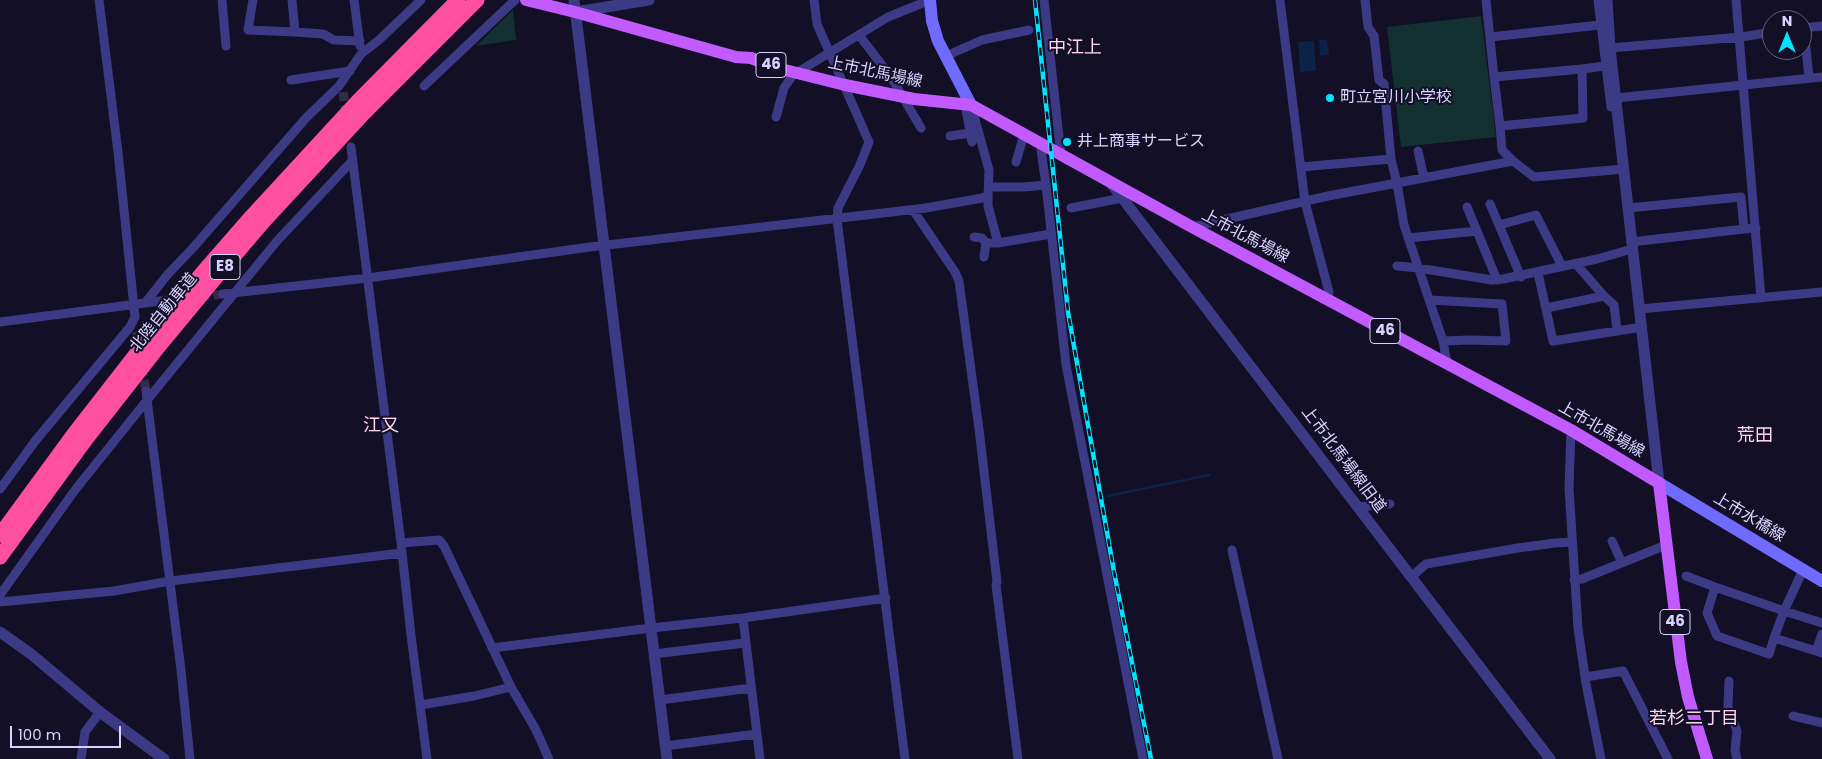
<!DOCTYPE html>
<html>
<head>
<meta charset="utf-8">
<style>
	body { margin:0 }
	#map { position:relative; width:1822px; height:759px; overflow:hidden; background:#130f26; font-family:Poppins,sans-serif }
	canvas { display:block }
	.north { position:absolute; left:1762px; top:10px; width:50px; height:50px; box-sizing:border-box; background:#130f26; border:1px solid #625e7d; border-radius:50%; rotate:0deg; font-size:14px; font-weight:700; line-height:20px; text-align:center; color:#d9d4ff }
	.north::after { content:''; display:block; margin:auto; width:18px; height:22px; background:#00e5ff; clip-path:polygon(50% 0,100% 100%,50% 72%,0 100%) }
	.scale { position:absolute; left:10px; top:726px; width:111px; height:22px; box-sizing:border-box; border:2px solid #d9d4ff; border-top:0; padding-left:6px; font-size:15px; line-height:18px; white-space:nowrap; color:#d9d4ff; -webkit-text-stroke:4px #130f26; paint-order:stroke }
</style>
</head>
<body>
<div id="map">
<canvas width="1822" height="759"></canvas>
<div class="north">N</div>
<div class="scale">100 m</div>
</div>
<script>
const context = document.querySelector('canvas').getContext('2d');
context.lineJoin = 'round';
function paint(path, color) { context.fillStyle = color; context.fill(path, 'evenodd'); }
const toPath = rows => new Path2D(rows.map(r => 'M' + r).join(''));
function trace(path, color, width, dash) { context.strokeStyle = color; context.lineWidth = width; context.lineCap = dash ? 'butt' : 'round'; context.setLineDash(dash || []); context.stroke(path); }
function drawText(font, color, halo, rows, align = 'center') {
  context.font = font + ' Poppins,"Noto Sans JP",sans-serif'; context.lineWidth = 4; context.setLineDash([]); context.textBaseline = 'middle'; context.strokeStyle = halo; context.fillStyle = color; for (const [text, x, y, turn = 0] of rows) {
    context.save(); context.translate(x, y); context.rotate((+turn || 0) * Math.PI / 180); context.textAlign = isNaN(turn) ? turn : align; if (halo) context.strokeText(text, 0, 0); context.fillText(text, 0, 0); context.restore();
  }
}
const green = toPath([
	[513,10,516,40,476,46],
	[1481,16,1496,137,1401,147,1387,27]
]);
const water = toPath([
	[1319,40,1327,40,1329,55,1320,56],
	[1314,41,1316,71,1300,72,1298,42]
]);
const stream = toPath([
	[1108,496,1209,475]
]);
const minorTunnel = toPath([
	[343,92,346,114],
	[200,297,223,294],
	[160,301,182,298],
	[136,332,139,351],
	[142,367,146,391]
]);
const minor = toPath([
	[222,0,226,46],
	[253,0,248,30,295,32,292,0],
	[354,0,360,46],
	[814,0,817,24,869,142,859,167,838,208,837,219,905,759],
	[1044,0,1061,155],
	[1280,0,1305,202,1329,292,1327,299],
	[1365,0,1368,27,1374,36,1379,80,1384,84,1391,159],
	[1486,0,1494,77],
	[1598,0,1611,107,1617,107],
	[1736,0,1761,298],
	[1802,28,1822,26],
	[1804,28,1809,78],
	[295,32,323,34,334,40,360,41],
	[859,35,891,77,921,128],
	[1490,37,1609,24],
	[1610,48,1741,37,1772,32],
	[946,56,982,40,1029,30],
	[291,80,350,71],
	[424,86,515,0],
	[1616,98,1822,77],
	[970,105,966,110,972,142],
	[776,117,784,88,793,75,888,17,930,0],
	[1500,126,1494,77,1582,69],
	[950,136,970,133],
	[351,147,401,543,411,635,427,759],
	[1418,151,1424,178],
	[1513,161,1502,150,1500,126,1583,118,1582,69,1612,65],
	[1016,162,1024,135],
	[1301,167,1391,159,1397,183,1513,161,1534,177,1624,169],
	[1046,185,1066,365,1143,759],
	[989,187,1024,187,1046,185,1041,150,1042,145],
	[1490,204,1521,277],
	[1071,208,1122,198],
	[1628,208,1741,197,1744,229,1756,228],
	[913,210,955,272,959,281,979,429,997,582,996,585,1018,759],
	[1499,225,1536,215,1562,266],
	[1192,227,1328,196,1397,183,1404,225,1443,341,1447,363],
	[1477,231,1497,280],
	[974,237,982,238,986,243],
	[1408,238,1477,231,1467,207],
	[1631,242,1744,229],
	[998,243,1051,234],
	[984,257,986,243,998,243,988,206,988,196],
	[1397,266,1418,268,1492,280,1503,279,1597,259,1632,249],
	[1538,273,1553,341,1642,327],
	[223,294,368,278,590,247,926,208,982,198,988,196,989,170,971,105],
	[1604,296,1614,305,1617,330],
	[1430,300,1502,304,1506,341,1470,340,1443,341],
	[145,303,168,274,192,249,306,118,339,86,361,54,379,40,421,0],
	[1546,308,1604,296,1576,264],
	[1640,309,1822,292],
	[0,322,160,301],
	[146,391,181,670,190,759],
	[1571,430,1569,488,1578,628,1586,684,1601,759],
	[0,489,36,440,130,327,135,317,118,152,99,0],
	[1358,507,1390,504],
	[1612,541,1622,563],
	[401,543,439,540,444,546,511,687,536,730,549,759],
	[1232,550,1278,759],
	[1803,570,1784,611,1822,623],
	[1686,576,1715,587],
	[1411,577,1426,564,1518,548,1555,543,1572,542],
	[1574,580,1582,579,1666,545],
	[0,595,75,490,148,399,277,241,352,161],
	[0,602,114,591,170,581,402,553],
	[743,618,760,759],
	[1822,634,1816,651,1822,653],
	[1774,638,1769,654,1717,636,1707,613,1715,587,1784,611,1774,638,1816,651],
	[492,648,651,628,743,618,886,598],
	[654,654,745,643],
	[1585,677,1623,671,1668,759],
	[1729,681,1728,707,1737,731,1735,750,1737,759],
	[660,700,751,688],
	[420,705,474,696,511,687],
	[1793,716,1822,723],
	[665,746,757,734],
	[81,759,85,732,100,712]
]);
const tertiary = toPath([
	[574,0,667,759],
	[1607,0,1610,48,1659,483],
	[575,12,649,0],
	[1110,182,1550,759],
	[0,632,31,654,100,712,164,759]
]);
const secondary = toPath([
	[930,0,932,21,938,41,971,105],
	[1659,483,1822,581]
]);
const primary = toPath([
	[526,0,575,12,736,57,751,58,781,69,845,85,914,99,971,105,1192,227,1571,430,1659,483,1681,662,1688,697,1707,759]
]);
const motorway = toPath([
	[0,535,77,430,147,340,204,271,252,216,358,101,458,0],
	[0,557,86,439,155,351,217,276,264,221,364,113,477,0]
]);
const rail = toPath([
	[1035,0,1068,312,1114,572,1151,759]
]);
const markers = [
	[1330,98,5,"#00e5ff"],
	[1067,142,5,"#00e5ff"]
];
const shields = [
	[771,65,30],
	[225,267,30],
	[1385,331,30],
	[1675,622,30]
];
const shieldNames = [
	["46",771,65],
	["E8",225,267],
	["46",1385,331],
	["46",1675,622]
];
const streetNames = [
	["上市北馬場線",875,73,12],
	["上市北馬場線",1245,237,28],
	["北陸自動車道",164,313,-51],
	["上市北馬場線",1601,430,30],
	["上市北馬場線旧道",1343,460,53],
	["上市水橋線",1749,518,31]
];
const poiNames = [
	["町立宮川小学校",1340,98],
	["井上商事サービス",1077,142]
];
const neighbourhoodNames = [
	["中江上",1075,48],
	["江又",381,426],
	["荒田",1755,436],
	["若杉二丁目",1694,719]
];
paint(green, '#12302f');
paint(water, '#0c2248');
trace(stream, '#0c2248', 2.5);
trace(minorTunnel, '#312d47', 9, [9, 4.5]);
trace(minor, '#3d3a85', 9);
trace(tertiary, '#3d3a85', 11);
trace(secondary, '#6f6bff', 12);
trace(primary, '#c25bff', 12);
trace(motorway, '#ff4fa3', 15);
trace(rail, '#00e5ff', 4.5);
trace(rail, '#130f26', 2.5, [8]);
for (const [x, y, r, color] of markers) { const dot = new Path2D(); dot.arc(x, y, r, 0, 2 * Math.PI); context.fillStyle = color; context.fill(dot); trace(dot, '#130f26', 2); }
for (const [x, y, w] of shields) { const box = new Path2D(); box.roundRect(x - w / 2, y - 12.5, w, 25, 4); context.fillStyle = '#130f26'; context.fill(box); trace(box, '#d9d4ff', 1); }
drawText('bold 15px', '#d9d4ff', null, shieldNames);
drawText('16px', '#d9d4ff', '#130f26', streetNames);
drawText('16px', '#d9d4ff', '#130f26', poiNames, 'left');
drawText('18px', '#ffd6f0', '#130f26', neighbourhoodNames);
</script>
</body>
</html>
